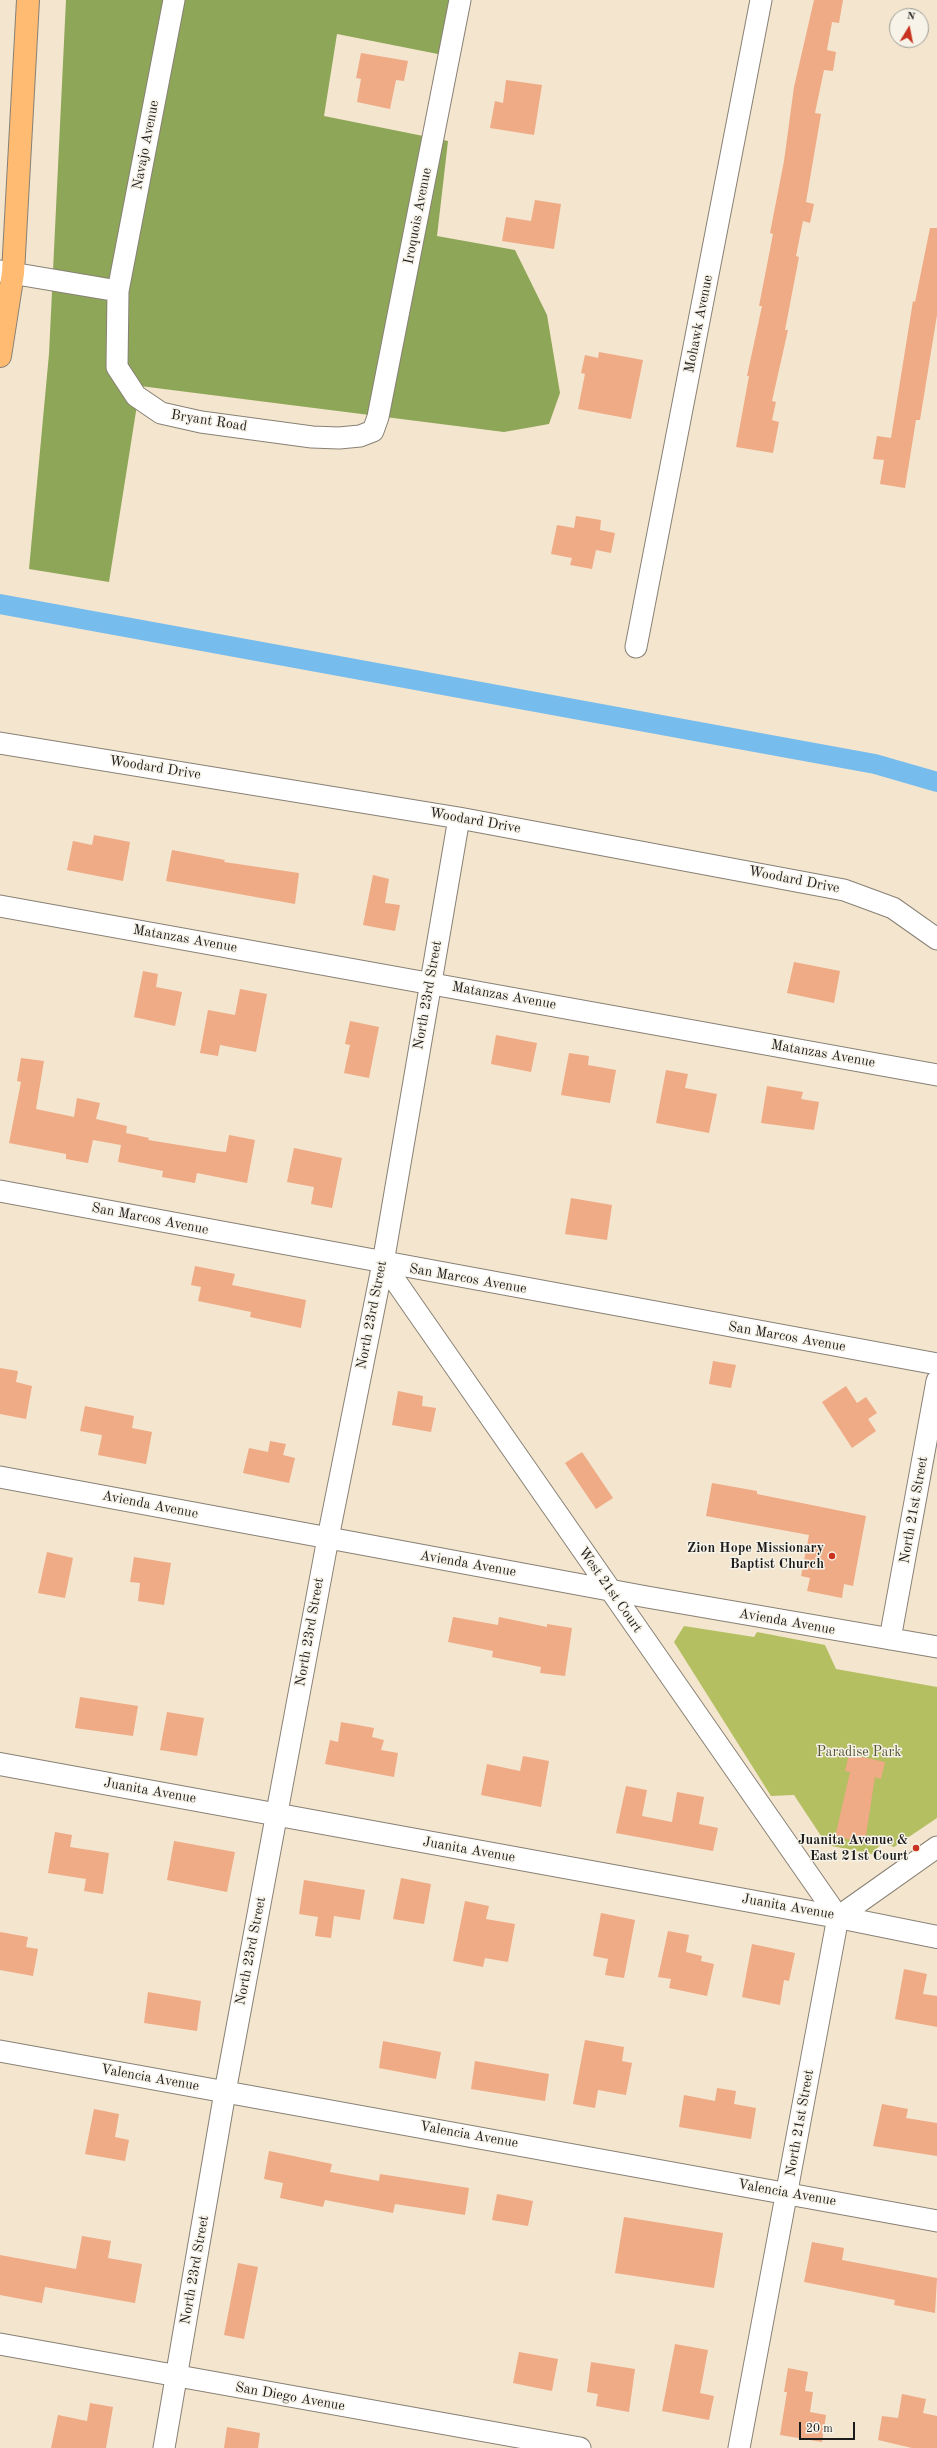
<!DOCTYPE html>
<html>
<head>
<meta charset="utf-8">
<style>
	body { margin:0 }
	#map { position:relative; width:937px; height:2448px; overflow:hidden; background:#f4e5ce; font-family:"Old Standard TT",serif }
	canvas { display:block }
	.north { position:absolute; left:889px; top:8px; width:40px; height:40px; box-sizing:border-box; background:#f7f3e8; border:1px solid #9f9d96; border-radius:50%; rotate:10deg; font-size:11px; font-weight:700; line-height:16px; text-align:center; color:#1c1c1c }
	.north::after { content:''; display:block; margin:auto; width:14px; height:18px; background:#c8321e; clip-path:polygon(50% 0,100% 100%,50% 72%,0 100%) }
	.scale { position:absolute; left:799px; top:2422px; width:56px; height:18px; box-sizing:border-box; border:2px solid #1c1c1c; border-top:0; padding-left:5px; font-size:12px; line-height:14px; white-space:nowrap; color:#1c1c1c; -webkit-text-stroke:3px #f7f3e8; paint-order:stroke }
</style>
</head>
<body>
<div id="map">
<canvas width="937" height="2448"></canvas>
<div class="north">N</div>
<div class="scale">20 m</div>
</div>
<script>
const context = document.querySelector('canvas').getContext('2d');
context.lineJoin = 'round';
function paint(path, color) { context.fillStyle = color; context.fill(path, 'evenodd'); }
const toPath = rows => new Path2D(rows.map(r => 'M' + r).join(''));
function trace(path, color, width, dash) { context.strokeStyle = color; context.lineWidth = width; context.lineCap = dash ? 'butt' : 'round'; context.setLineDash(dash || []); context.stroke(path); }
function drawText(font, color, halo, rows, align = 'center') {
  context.font = font + ' "Old Standard TT",serif'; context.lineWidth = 3; context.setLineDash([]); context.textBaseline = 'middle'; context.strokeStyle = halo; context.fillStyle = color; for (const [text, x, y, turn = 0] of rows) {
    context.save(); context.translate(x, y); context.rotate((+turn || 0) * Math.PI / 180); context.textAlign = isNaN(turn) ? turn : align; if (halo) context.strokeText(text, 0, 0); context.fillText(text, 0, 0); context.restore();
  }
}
const green = toPath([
	[684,1626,754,1637,757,1632,825,1645,836,1669,937,1687,937,1818,894,1847,882,1843,872,1854,827,1845,794,1795,771,1796,674,1642]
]);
const forest = toPath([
	[66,0,465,0,458,58,337,34,324,116,448,141,437,236,515,250,547,315,560,393,549,424,504,432,140,386,109,582,29,569,49,354]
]);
const canal = toPath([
	[0,604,875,764,937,782]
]);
const building = toPath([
	[814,0,843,0,839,23,832,22,827,50,836,52,833,71,824,70,815,113,821,114,806,202,814,204,810,223,803,221,796,256,799,257,785,330,788,330,772,401,776,402,772,420,779,422,773,453,736,447,749,376,747,376,762,306,759,306,773,234,770,233,784,161,794,87],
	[361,53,408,61,404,81,396,80,390,109,357,102,361,79,356,78],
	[506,80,542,85,534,135,490,128,495,101,503,103],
	[535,200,561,204,554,249,502,241,506,217,531,221],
	[930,228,937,228,937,315,920,420,916,420,905,488,880,484,884,460,873,459,877,436,891,438,913,301,915,302],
	[599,352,643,360,631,419,578,409,585,374,581,373,585,355,598,358],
	[576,516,601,520,600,530,615,533,611,553,596,550,592,569,570,565,572,558,551,554,557,525,574,528],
	[94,835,130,842,123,881,67,870,73,841,92,845],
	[172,850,225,860,224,862,299,873,295,904,166,881],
	[373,875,389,879,385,903,400,905,395,931,363,925],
	[794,962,840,971,834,1003,787,993],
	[143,971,158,974,156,987,182,992,175,1026,134,1017],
	[240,989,267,994,256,1052,220,1045,218,1056,200,1053,208,1010,235,1015],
	[350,1021,379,1027,369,1078,344,1073,350,1045,345,1044],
	[496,1035,537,1043,531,1072,491,1064],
	[569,1053,589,1056,588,1065,616,1070,610,1103,561,1095],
	[21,1058,44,1061,36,1109,74,1117,77,1098,100,1103,96,1119,127,1126,126,1133,149,1138,148,1140,216,1151,226,1152,229,1135,255,1140,247,1183,197,1173,195,1183,162,1177,163,1171,118,1162,121,1145,93,1140,88,1163,66,1159,66,1154,9,1143,21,1082,17,1081],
	[666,1070,688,1074,685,1088,717,1094,709,1133,656,1123],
	[767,1086,803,1092,801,1099,819,1102,814,1130,761,1123],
	[294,1148,342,1158,332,1208,311,1204,314,1187,287,1182],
	[571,1198,612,1205,607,1240,565,1234],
	[195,1266,235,1274,232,1285,306,1300,301,1328,250,1317,251,1312,198,1301,201,1287,191,1285],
	[713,1361,736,1365,731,1388,709,1384],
	[0,1368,18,1371,16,1382,32,1386,26,1419,0,1414],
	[846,1386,857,1403,866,1397,877,1413,868,1419,876,1431,852,1448,822,1402],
	[398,1391,423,1396,422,1406,436,1408,431,1432,392,1425],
	[85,1406,134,1416,132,1428,152,1432,146,1464,98,1455,102,1435,80,1431],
	[270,1441,286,1444,283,1455,295,1458,289,1483,243,1473,249,1448,268,1452],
	[582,1452,613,1498,596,1509,565,1463],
	[712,1483,757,1491,757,1494,866,1516,853,1586,844,1584,842,1598,807,1591,810,1578,801,1576,809,1535,706,1516],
	[47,1552,73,1558,65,1598,38,1593],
	[134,1557,171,1563,164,1605,138,1601,140,1583,130,1582],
	[453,1617,498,1625,499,1617,547,1627,547,1624,572,1628,565,1676,540,1673,541,1667,492,1657,493,1651,448,1642],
	[80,1697,138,1706,133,1736,75,1728],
	[167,1712,204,1718,197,1756,160,1750],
	[341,1722,374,1728,372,1737,384,1740,381,1750,398,1753,394,1777,325,1764,330,1740,338,1742],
	[849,1754,885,1762,881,1779,875,1777,865,1842,835,1837,850,1772,845,1771],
	[523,1756,549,1761,541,1807,481,1795,487,1764,520,1771],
	[626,1786,647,1790,642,1816,672,1822,677,1792,704,1797,699,1824,718,1828,713,1851,616,1833],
	[55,1832,72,1835,70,1847,109,1853,103,1894,84,1891,86,1879,48,1873],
	[174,1841,235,1852,227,1892,167,1880],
	[401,1878,431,1884,424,1924,393,1919],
	[304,1880,365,1890,360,1920,334,1916,331,1938,315,1936,318,1917,299,1914],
	[465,1901,489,1906,486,1919,515,1924,508,1962,485,1958,483,1967,453,1961],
	[601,1913,635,1920,624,1978,605,1975,608,1959,593,1956],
	[668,1931,689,1935,686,1952,702,1956,701,1961,714,1964,707,1996,669,1988,671,1979,658,1977],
	[0,1932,28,1937,26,1947,38,1949,33,1976,0,1970],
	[752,1944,795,1953,789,1981,784,1980,780,2005,742,1997],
	[904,1969,927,1974,923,1994,937,1996,937,2027,895,2019],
	[148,1992,201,2001,197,2031,144,2023],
	[585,2040,624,2047,622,2061,632,2063,626,2095,598,2090,595,2108,573,2104],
	[383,2041,441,2052,436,2079,379,2068],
	[475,2061,549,2074,545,2101,471,2089],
	[717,2088,736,2091,734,2104,756,2108,751,2139,679,2127,684,2095,715,2101],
	[882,2104,908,2109,906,2118,937,2123,937,2156,873,2146],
	[94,2109,119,2114,115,2137,129,2140,125,2161,85,2154],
	[269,2151,332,2164,330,2172,379,2181,380,2174,469,2188,465,2215,395,2204,393,2213,325,2200,323,2207,280,2198,283,2183,264,2179],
	[497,2194,533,2201,528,2226,492,2220],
	[624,2217,723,2233,714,2288,615,2273],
	[82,2236,111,2241,108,2258,142,2264,135,2303,45,2287,42,2303,0,2295,0,2255,76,2269],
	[812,2242,844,2248,842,2260,937,2278,935,2313,894,2305,895,2300,804,2282],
	[238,2263,258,2267,244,2339,224,2335],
	[675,2344,708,2350,700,2393,714,2396,709,2420,662,2411],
	[519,2352,558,2359,552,2391,513,2383],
	[591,2362,635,2369,629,2412,596,2406,598,2394,587,2392],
	[788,2368,808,2372,805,2391,813,2392,810,2412,826,2415,822,2442,780,2435,787,2392,784,2392],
	[902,2394,926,2399,923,2413,937,2416,937,2448,912,2448,878,2440,882,2416,898,2418],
	[90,2403,113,2407,106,2448,51,2448,58,2415,87,2421],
	[227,2427,260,2433,258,2448,224,2448]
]);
const minor = toPath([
	[174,0,118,291,117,367,136,396,161,413,201,422,312,437,339,438,360,436,373,431,378,417,460,0],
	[0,271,118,291],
	[636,647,761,0],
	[0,743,459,818,844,890,893,908,937,939],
	[0,906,937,1075],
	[0,1191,937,1364],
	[383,1263,838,1917],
	[0,1477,647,1597,937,1647],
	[890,1639,937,1381],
	[838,1917,937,1847],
	[0,2051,937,2221],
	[0,2344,580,2448],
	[164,2448,225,2092,328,1538,383,1263,459,818],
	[739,2448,838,1917]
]);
const tertiary = toPath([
	[0,1764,838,1917,937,1937]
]);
const primary = toPath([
	[0,356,13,273,28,0]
]);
const markers = [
	[832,1556,4,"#c8321e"],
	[916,1848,4,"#c8321e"]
];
const streetNames = [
	["Navajo Avenue",146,145,-79],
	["Iroquois Avenue",418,216,-79],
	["Mohawk Avenue",699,324,-79],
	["Bryant Road",209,421,9],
	["Woodard Drive",155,768,9],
	["Woodard Drive",475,821,10],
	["Woodard Drive",794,880,11],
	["Matanzas Avenue",185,939,10],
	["North 23rd Street",428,995,-80],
	["Matanzas Avenue",504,996,10],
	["Matanzas Avenue",823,1054,10],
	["San Marcos Avenue",150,1219,11],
	["San Marcos Avenue",468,1279,10],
	["North 23rd Street",372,1315,-79],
	["San Marcos Avenue",787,1337,10],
	["Avienda Avenue",150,1505,11],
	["North 21st Street",914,1510,-80],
	["Avienda Avenue",468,1564,10],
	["West 21st Court",610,1590,55],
	["Avienda Avenue",787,1622,10],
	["North 23rd Street",310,1632,-80],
	["Juanita Avenue",150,1791,10],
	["Juanita Avenue",469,1850,10],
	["Juanita Avenue",788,1907,10],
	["North 23rd Street",251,1951,-79],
	["Valencia Avenue",150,2078,10],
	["North 21st Street",800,2123,-80],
	["Valencia Avenue",469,2135,10],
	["Valencia Avenue",787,2193,10],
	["North 23rd Street",195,2270,-80],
	["San Diego Avenue",290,2397,10]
];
const poiNames = [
	["Zion Hope Missionary",824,1548],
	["Baptist Church",824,1564],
	["Juanita Avenue &",908,1840],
	["East 21st Court",908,1856]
];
const parkNames = [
	["Paradise Park",859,1752]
];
paint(green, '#b3bf61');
paint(forest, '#8ea657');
trace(canal, '#76bced', 20);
paint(building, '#efaa86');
trace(minor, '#888075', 23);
trace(tertiary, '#888075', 24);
trace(primary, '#888075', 24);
trace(minor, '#fff', 21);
trace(tertiary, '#fff', 22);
trace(primary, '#febb71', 22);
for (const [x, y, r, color] of markers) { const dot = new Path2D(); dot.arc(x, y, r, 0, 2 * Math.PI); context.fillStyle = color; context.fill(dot); trace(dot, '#f7f3e8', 1.5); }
drawText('14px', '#1c1c1c', '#f7f3e8', streetNames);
drawText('bold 14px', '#1c1c1c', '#f7f3e8', poiNames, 'right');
drawText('14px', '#515534', '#f7f3e8', parkNames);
</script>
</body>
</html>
